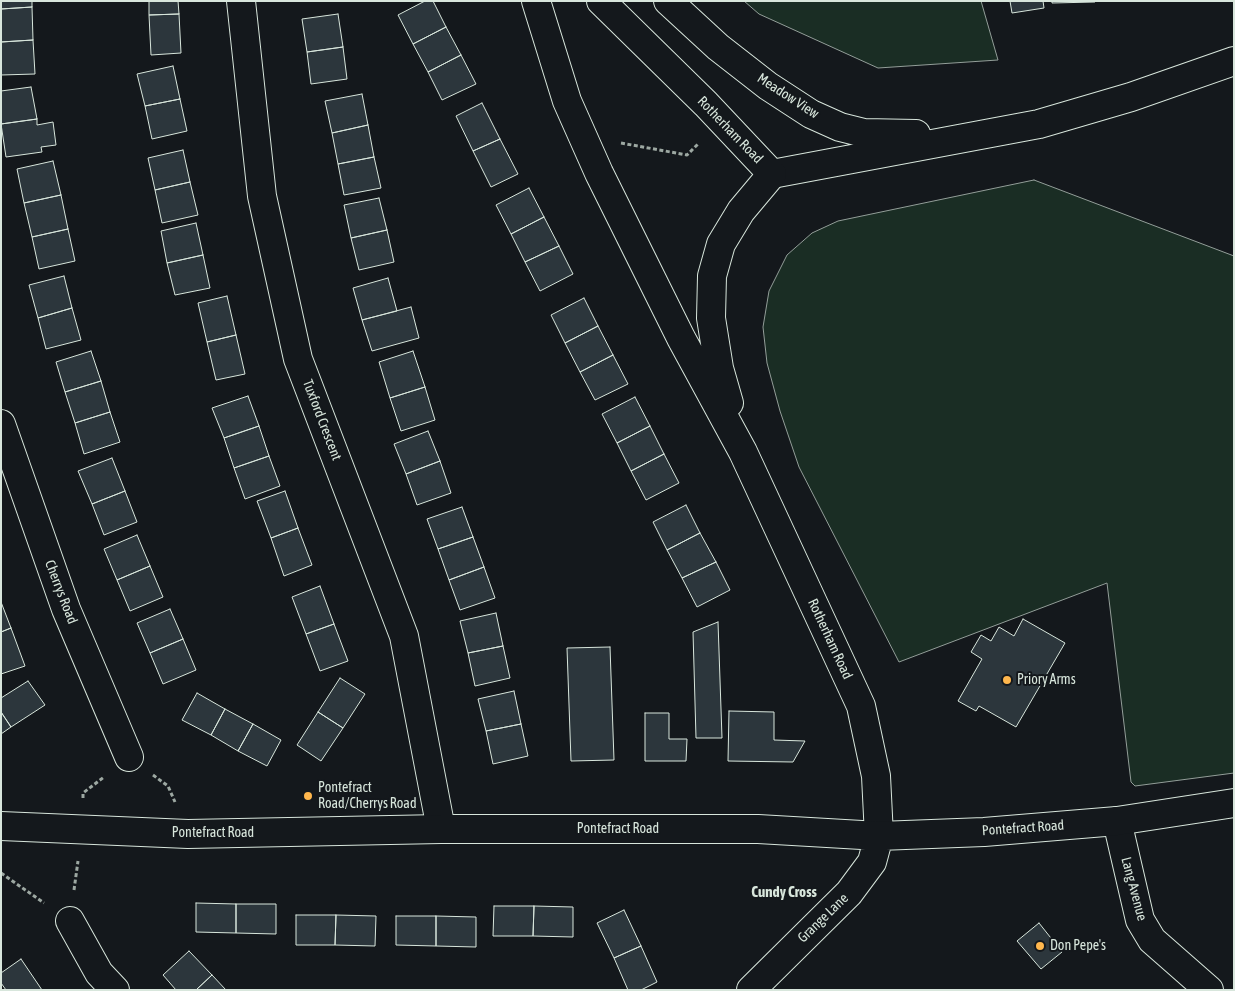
<!DOCTYPE html>
<html>
<head>
<meta charset="utf-8">
<style>
	body { margin:0 }
	#map { position:relative; width:1235px; height:991px; overflow:hidden; background:#14181c; font-family:"Asap Condensed",sans-serif }
	canvas { display:block }
	.frame { position:absolute; inset:0; border:2px solid #d8e6dc; pointer-events:none }
</style>
</head>
<body>
<div id="map">
<canvas width="1235" height="991"></canvas>
<div class="frame"></div>
</div>
<script>
const context = document.querySelector('canvas').getContext('2d');
context.lineJoin = 'round';
function paint(path, color) { context.fillStyle = color; context.fill(path, 'evenodd'); }
const toPath = rows => new Path2D(rows.map(r => 'M' + r).join(''));
function trace(path, color, width, dash) { context.strokeStyle = color; context.lineWidth = width; context.lineCap = dash ? 'butt' : 'round'; context.setLineDash(dash || []); context.stroke(path); }
function drawText(font, color, halo, rows, align = 'center') {
  context.font = font + ' "Asap Condensed",sans-serif'; context.lineWidth = 4; context.setLineDash([]); context.textBaseline = 'middle'; context.strokeStyle = halo; context.fillStyle = color; for (const [text, x, y, turn = 0] of rows) {
    context.save(); context.translate(x, y); context.rotate((+turn || 0) * Math.PI / 180); context.textAlign = isNaN(turn) ? turn : align; if (halo) context.strokeText(text, 0, 0); context.fillText(text, 0, 0); context.restore();
  }
}
const green = toPath([
	[744,1,981,1,998,60,878,68,759,14,744,1],
	[1034,180,1234,256,1234,773,1135,786,1131,782,1107,583,899,662,799,467,780,411,767,363,763,327,769,291,787,255,812,233,838,221,1034,180]
]);
const building = toPath([
	[1,1,32,1,32,7,1,9,1,1],
	[149,1,178,1,179,14,149,15,149,1],
	[425,1,433,1,446,27,413,44,398,15,425,1],
	[1010,1,1043,1,1044,8,1012,13,1010,1],
	[1052,1,1095,1,1095,2,1052,3,1052,1],
	[32,7,33,40,1,42,1,9,32,7],
	[179,14,181,53,151,55,149,15,179,14],
	[338,14,343,47,307,52,302,19,338,14],
	[446,27,461,55,428,72,413,44,446,27],
	[33,40,35,74,1,75,1,42,33,40],
	[343,47,347,79,311,84,307,52,343,47],
	[461,55,476,84,442,100,428,72,461,55],
	[173,66,180,99,145,106,137,74,173,66],
	[31,87,37,119,1,124,1,91,31,87],
	[362,94,368,125,332,133,325,101,362,94],
	[180,99,187,131,152,139,145,106,180,99],
	[482,103,500,139,473,151,456,116,482,103],
	[37,119,37,125,53,122,56,145,41,147,42,152,6,157,1,124,37,119],
	[368,125,374,157,338,164,332,133,368,125],
	[500,139,518,174,491,187,473,151,500,139],
	[183,150,190,182,155,190,148,158,183,150],
	[374,157,381,188,344,195,338,164,374,157],
	[53,161,61,195,24,203,17,169,53,161],
	[190,182,198,215,162,223,155,190,190,182],
	[529,188,544,217,511,234,496,205,529,188],
	[61,195,68,229,32,237,24,203,61,195],
	[379,198,387,230,351,238,344,205,379,198],
	[544,217,559,246,525,262,511,234,544,217],
	[196,223,203,255,167,263,161,231,196,223],
	[68,229,75,261,39,269,32,237,68,229],
	[387,230,394,262,359,270,351,238,387,230],
	[559,246,573,274,540,291,525,262,559,246],
	[203,255,210,288,175,295,167,263,203,255],
	[64,276,72,308,38,318,29,285,64,276],
	[388,278,397,311,362,320,353,288,388,278],
	[227,296,236,335,207,342,198,303,227,296],
	[584,298,598,326,565,343,551,315,584,298],
	[411,307,419,338,372,351,362,320,411,307],
	[72,308,81,340,46,349,38,318,72,308],
	[598,326,613,355,580,372,565,343,598,326],
	[236,335,245,374,216,380,207,342,236,335],
	[91,351,101,381,65,392,56,362,91,351],
	[413,351,425,387,390,398,379,362,413,351],
	[613,355,628,384,595,400,580,372,613,355],
	[101,381,110,412,75,423,65,392,101,381],
	[425,387,435,420,401,431,390,398,425,387],
	[248,396,259,426,224,438,212,408,248,396],
	[635,397,650,426,617,443,602,414,635,397],
	[110,412,120,442,84,454,75,423,110,412],
	[259,426,269,456,234,468,224,438,259,426],
	[650,426,664,454,631,471,617,443,650,426],
	[428,431,440,461,406,474,394,444,428,431],
	[664,454,679,483,646,500,631,471,664,454],
	[269,456,280,486,245,499,234,468,269,456],
	[112,458,125,491,92,504,78,471,112,458],
	[440,461,451,493,417,505,406,474,440,461],
	[125,491,137,522,104,535,92,504,125,491],
	[285,491,298,528,271,538,257,501,285,491],
	[686,505,700,533,667,550,653,522,686,505],
	[462,507,473,537,438,549,427,519,462,507],
	[298,528,312,565,284,576,271,538,298,528],
	[700,533,716,562,682,578,667,550,700,533],
	[137,535,150,566,117,580,104,549,137,535],
	[473,537,484,567,449,580,438,549,473,537],
	[716,562,730,590,697,607,682,578,716,562],
	[150,566,163,597,130,611,117,580,150,566],
	[484,567,495,598,460,610,449,580,484,567],
	[320,586,334,624,306,634,292,597,320,586],
	[1,602,11,628,1,632,1,602],
	[170,609,183,639,150,653,137,623,170,609],
	[496,613,503,646,468,653,460,621,496,613],
	[1023,619,1065,643,1016,727,979,706,976,711,958,701,982,659,971,652,981,635,991,641,999,627,1014,636,1023,619],
	[718,622,722,738,696,738,693,632,718,622],
	[334,624,348,661,320,671,306,634,334,624],
	[11,628,25,666,1,674,1,632,11,628],
	[183,639,196,670,163,684,150,653,183,639],
	[503,646,510,678,475,686,468,653,503,646],
	[610,647,614,760,571,761,567,648,610,647],
	[340,678,365,694,343,728,318,712,340,678],
	[28,681,45,705,11,727,1,712,1,698,28,681],
	[514,691,521,724,486,731,478,699,514,691],
	[197,693,225,709,211,735,182,720,197,693],
	[225,709,253,724,238,751,211,735,225,709],
	[729,711,774,712,774,740,805,741,793,762,728,761,729,711],
	[1,712,11,727,1,734,1,712],
	[318,712,343,728,321,761,297,745,318,712],
	[645,713,669,713,669,739,687,739,686,761,645,761,645,713],
	[253,724,281,740,267,766,238,751,253,724],
	[521,724,528,756,493,764,486,731,521,724],
	[196,903,236,904,236,933,196,932,196,903],
	[236,904,276,904,276,934,236,933,236,904],
	[494,906,534,906,533,936,493,936,494,906],
	[534,906,573,907,573,937,533,936,534,906],
	[624,910,641,946,614,958,597,923,624,910],
	[296,915,336,915,335,945,296,945,296,915],
	[336,915,376,916,375,946,335,945,336,915],
	[396,916,436,916,436,946,396,945,396,916],
	[436,916,476,917,476,947,436,946,436,916],
	[1039,923,1062,952,1041,969,1017,941,1039,923],
	[641,946,657,982,641,990,628,990,614,958,641,946],
	[189,951,212,975,196,990,176,990,163,975,189,951],
	[21,959,42,990,6,990,1,983,1,973,21,959],
	[212,975,226,990,196,990,212,975]
]);
const path = toPath([
	[621,143,687,155,699,143],
	[153,775,168,786,175,802],
	[83,798,83,793,104,777],
	[1,873,44,903],
	[74,890,78,861]
]);
const minor = toPath([
	[241,1,262,196,298,359,404,636,441,829],
	[668,1,718,47,768,86,811,114,840,127,864,133,916,134],
	[772,174,1039,124,1131,97,1234,61],
	[1,424,66,609,129,757],
	[1117,821,1140,920,1152,940,1209,990],
	[70,921,99,973,115,990]
]);
const primary = toPath([
	[536,1,567,101,599,173,681,338,743,452,861,706,876,776,879,836],
	[601,1,706,104,772,174,741,211,721,244,712,276,711,318,719,368,729,403]
]);
const trunk = toPath([
	[1,826,188,834,441,829,758,829,879,836,984,832,1117,821,1234,803],
	[751,990,849,893,872,862,879,836]
]);
const markers = [
	[1007,680,5,"#ffb74d"],
	[308,796,5,"#ffb74d"],
	[1040,946,5,"#ffb74d"]
];
const streetNames = [
	["Meadow View",788,96,33],
	["Rotherham Road",730,130,46],
	["Tuxford Crescent",322,420,69],
	["Cherrys Road",61,592,69],
	["Rotherham Road",830,639,65],
	["Pontefract Road",1023,828,-4],
	["Pontefract Road",618,829],
	["Pontefract Road",213,833],
	["Lang Avenue",1134,889,75],
	["Grange Lane",823,918,-44]
];
const poiNames = [
	["Priory Arms",1017,680],
	["Pontefract",318,788],
	["Road/Cherrys Road",318,804],
	["Don Pepe's",1050,946]
];
const neighbourhoodNames = [
	["Cundy Cross",784,892]
];
paint(green, '#1a2d24');
trace(green, '#939e99', 1);
paint(building, '#2c363c');
trace(building, '#d8e6dc', 1);
trace(minor, '#d8e6dc', 30);
trace(primary, '#d8e6dc', 30);
trace(trunk, '#d8e6dc', 30);
trace(path, '#9da8a2', 3, [4, 2.5]);
trace(minor, '#14181c', 28);
trace(primary, '#14181c', 28);
trace(trunk, '#14181c', 28);
for (const [x, y, r, color] of markers) { const dot = new Path2D(); dot.arc(x, y, r, 0, 2 * Math.PI); context.fillStyle = color; context.fill(dot); trace(dot, '#14181c', 2); }
drawText('14px', '#d8e6dc', '#14181c', streetNames);
drawText('14px', '#d8e6dc', '#14181c', poiNames, 'left');
drawText('bold 15px', '#d8e6dc', '#14181c', neighbourhoodNames);
</script>
</body>
</html>
